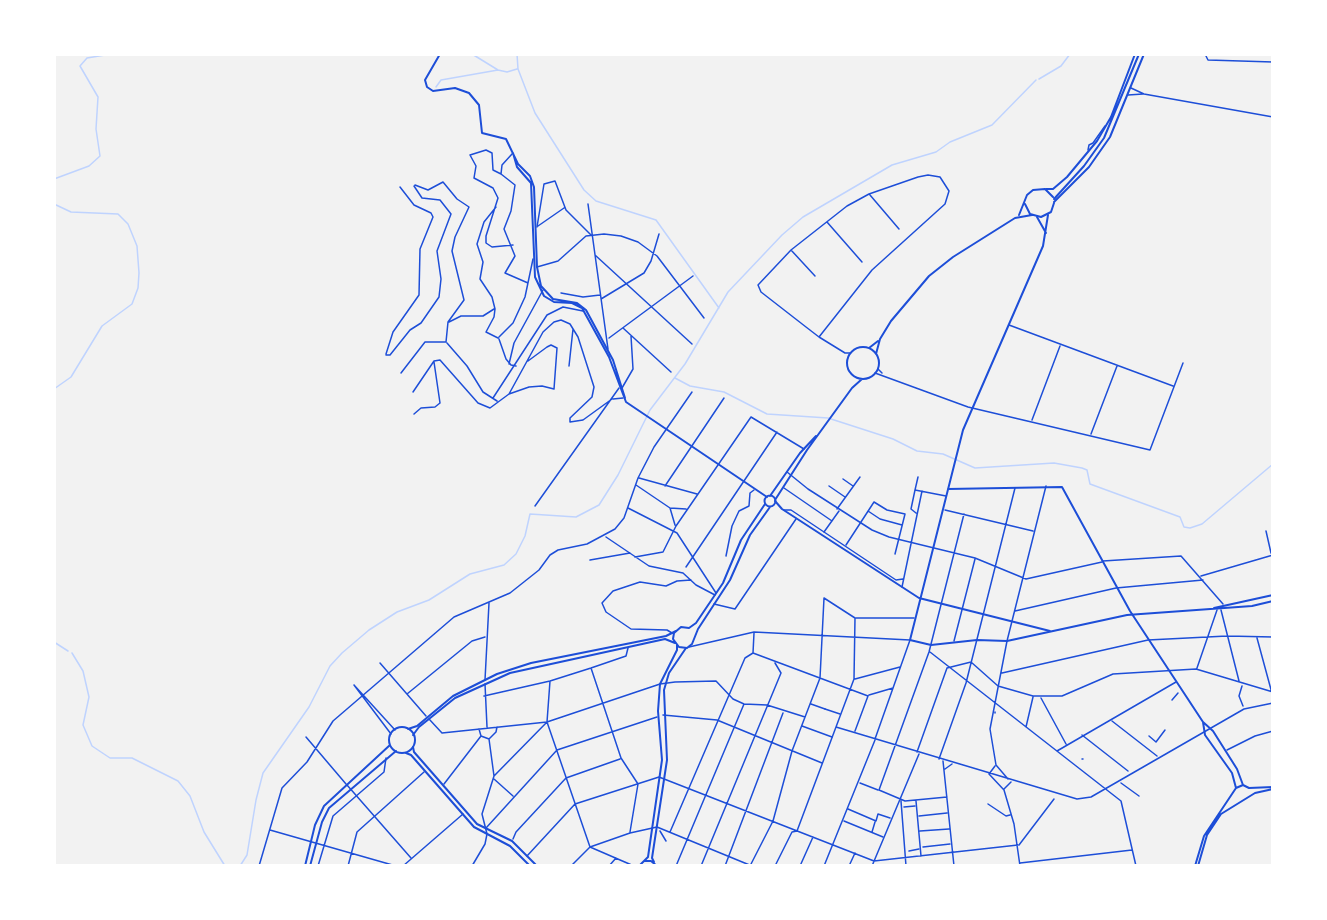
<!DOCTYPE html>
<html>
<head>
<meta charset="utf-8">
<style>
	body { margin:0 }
	#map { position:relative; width:1327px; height:920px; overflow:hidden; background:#f2f2f2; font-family:"Source Serif 4",serif }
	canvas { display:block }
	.frame { position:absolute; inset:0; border:56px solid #fff; pointer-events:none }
</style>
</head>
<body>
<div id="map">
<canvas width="1327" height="920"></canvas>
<div class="frame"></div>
</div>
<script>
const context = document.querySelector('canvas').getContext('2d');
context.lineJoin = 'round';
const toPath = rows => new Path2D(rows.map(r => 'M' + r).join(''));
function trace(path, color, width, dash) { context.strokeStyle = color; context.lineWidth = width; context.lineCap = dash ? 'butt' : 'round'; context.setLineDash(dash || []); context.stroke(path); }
const stream = toPath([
	[472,54,498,70,507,72,517,69],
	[517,54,518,69,535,113,584,190,596,201,656,220,719,308],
	[1039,79,1061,66,1070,54],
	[436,87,441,80,498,70],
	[54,179,89,166,100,156,96,129,98,97,80,66,87,58,111,54],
	[54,204,71,212,118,214,128,224,137,246,139,273,138,288,132,304,102,326,71,377,54,389],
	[675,378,690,386,724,392,767,414,828,418,893,439,917,451,943,454,975,468,1054,463,1082,468,1087,470,1090,484,1180,517,1184,527,1190,528,1202,524,1273,464],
	[54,642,68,651],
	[72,653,83,671,89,697,83,725,92,746,110,758,132,758,178,781,190,796,204,832,225,866],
	[240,866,247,855,256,800,263,773,309,707,330,666,342,653,369,630,397,612,429,600,470,574,504,565,516,554,525,536,530,514,576,517,599,505,618,475,650,410,685,364,728,292,782,235,803,217,892,165,936,152,950,142,992,125,1036,80]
]);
const pedestrian = toPath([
	[843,479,853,486],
	[829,486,845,497],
	[784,488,832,521],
	[837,509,860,477],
	[868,511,880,519,902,525],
	[1266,531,1271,553],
	[824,532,839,511],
	[846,545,874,502,887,510,905,514,895,554],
	[1272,558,1273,561],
	[1242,686,1239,696,1243,706],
	[1172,700,1178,693],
	[825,709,840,714],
	[995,713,995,712],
	[1112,721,1157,756],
	[802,726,832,737],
	[1082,735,1128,771],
	[1149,736,1156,742,1165,730],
	[1082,759,1083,759],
	[860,783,878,790],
	[1121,783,1139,796],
	[347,785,411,858],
	[904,807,915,806],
	[848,809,876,821,878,814,890,818],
	[844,821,883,837],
	[660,831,666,841],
	[872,832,875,822],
	[1019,845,1054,799],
	[923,847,950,844],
	[909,851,919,849],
	[824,866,875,740]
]);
const minor = toPath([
	[1205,54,1208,60,1273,62],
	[1131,88,1144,94,1273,117],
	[1128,95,1143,94],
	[1088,150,1089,145,1093,143,1105,126],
	[512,154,502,165,501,174,515,185,511,211,504,229,515,256,505,273,528,283],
	[501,174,493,170,492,153,486,150,470,155,476,166,474,178,493,188,498,198,486,236,486,243,492,247,513,245],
	[415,185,428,190,443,182,457,199,469,207,455,237,452,251,464,300,448,322,446,342],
	[870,195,899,229],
	[588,204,608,349],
	[496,207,484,222,477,244,483,262,480,279,492,297,495,309,494,317,486,332,498,338],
	[827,222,862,262],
	[538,226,564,208],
	[537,227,544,184,555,181,566,210,591,235],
	[791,250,815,276],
	[595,255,692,344],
	[537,267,558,261,586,236,604,234,621,236,638,242,657,256,704,318],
	[561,293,583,297,600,295],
	[601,299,644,273,651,261,659,234],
	[449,322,461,316,483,316,494,309],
	[1009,325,1173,386],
	[623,328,671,372],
	[499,337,513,323,525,297,533,259],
	[819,337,872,270,945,204,949,191,940,177,928,175,918,177,869,194,847,206,791,250,758,285,761,292,806,327,819,337,845,353,850,353],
	[609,338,693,276],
	[499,339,506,359,511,365,516,366],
	[447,343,467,366,483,392,497,401],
	[386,354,393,332,419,295,420,249,433,217,431,213,414,205,400,187],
	[386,355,390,355,410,330,421,323,439,297,441,279,437,251,451,214,440,200,422,198,414,186],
	[434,361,440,360,478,403,490,408,509,394,529,387,542,386,554,389,557,348,551,345,547,347,528,361],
	[509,364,514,343,543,290],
	[569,366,573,329],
	[878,369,882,373],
	[401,373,425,342,445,342],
	[875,373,968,407,1150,450,1183,363],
	[622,388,633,369,631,336],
	[413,392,434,361],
	[509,394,543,332,554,322,561,320,570,324,578,337,594,387,592,397,570,418,570,422,583,420,612,399],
	[493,398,547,315,563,307,583,311],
	[613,399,623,398],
	[414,414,421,408,435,407,440,403,434,362],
	[1032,420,1060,346],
	[1091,434,1117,366],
	[787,472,808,489,872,530,889,537,975,558,1026,579,1102,562],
	[639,478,697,494],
	[636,485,670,508,675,525],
	[665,486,724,398],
	[915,490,918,477],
	[535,506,619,388],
	[628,508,677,533,716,593],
	[670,508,686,509],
	[784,510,791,510,896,580,903,579],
	[945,510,1033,531],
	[916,513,911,509,915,490,946,496],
	[606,537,649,566,683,573,696,585,715,595],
	[726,556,732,526,739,511,749,506,750,493,754,490],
	[635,557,663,552,676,526,751,417,804,449],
	[590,560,630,553],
	[1103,561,1181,556,1223,604],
	[686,567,777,432],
	[1201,576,1273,555],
	[902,587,922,491],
	[714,604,735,609,796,519],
	[1221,610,1239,681],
	[1015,611,1116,588,1203,580],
	[856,618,914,618],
	[672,633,667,630,631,629,606,612,602,603,613,591,640,582,666,586,677,581,691,580],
	[1257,638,1273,697],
	[954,641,975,559],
	[689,647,754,632,910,640,875,739],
	[930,652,1121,801,1136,866],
	[753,653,754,633],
	[380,663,426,716],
	[591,668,621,758,638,784,630,832],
	[947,668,971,662,998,686,1033,696,1062,696,1113,674,1196,669,1273,692],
	[1197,668,1217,610],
	[1002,673,1148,640,1227,636,1273,637],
	[855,679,900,667],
	[485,680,489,603],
	[550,681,547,722,590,847,634,866],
	[485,684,487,727],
	[354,685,391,734],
	[354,685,395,730],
	[407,694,472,641,485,637],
	[869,695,893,688],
	[484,696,550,681,591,668,626,656,628,648],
	[1041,698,1066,744],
	[811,704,825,709],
	[663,715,717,720,822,763],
	[429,719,442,733,547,722],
	[836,727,1077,799,1091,797,1244,709,1273,703],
	[1026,727,1033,697],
	[479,729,481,736,489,739,496,732,497,727],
	[855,731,868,696],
	[306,737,346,784],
	[489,739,494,776],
	[1227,750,1255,736,1273,731],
	[1057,751,1176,682],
	[917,752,947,668],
	[939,759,966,683,1015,488],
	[943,761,954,866],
	[995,766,989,774,1004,790,1014,824,1020,866],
	[945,769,952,764],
	[494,779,513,796],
	[1008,779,996,765,990,729,1007,641,1046,486],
	[444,784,481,736],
	[1004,789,1011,782],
	[947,797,905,801,879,790,929,652,964,514],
	[901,801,906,866],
	[916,801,921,856],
	[988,804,1006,816,1010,815],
	[919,816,947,813],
	[486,828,557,750,657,717],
	[270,830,396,866],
	[920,831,949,829],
	[670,832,745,658,753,653,868,696],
	[513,839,516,832,566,778,620,759],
	[527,856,575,804,659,777,874,861,1018,845],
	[1020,863,1132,850],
	[259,866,282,788,307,762,333,721,454,617,510,593,539,570,550,555,558,550,587,544,615,529,624,518,638,478,654,447,692,392],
	[318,866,333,816,384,772,386,758],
	[348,866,357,832,424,772],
	[403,866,463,814],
	[472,866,485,844,487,834,482,814,494,776,547,722,660,684,675,682,716,681,733,699,744,704,767,705,805,717],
	[571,866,590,847,630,833,657,827,752,866],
	[609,866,616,858],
	[676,866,744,704],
	[701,866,781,673,775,663],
	[725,866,783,713],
	[750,866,773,821,792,751,820,678,824,598,855,618],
	[775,866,792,832,797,831,854,679,855,618],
	[800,866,813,837],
	[849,866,855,853],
	[872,866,919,754]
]);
const tertiary = toPath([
	[440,54,425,80,427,87,433,91,455,88,469,93,479,105,482,133,506,139,518,164,530,176,534,187,537,267,541,286,553,299,577,303,586,310,613,360,625,398],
	[513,153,517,167,531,183,535,277,544,296,554,302,572,303,582,308,609,357,626,402,767,497],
	[1048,215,1043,246,963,430,910,640,931,645,977,640,1007,641,1127,615,1252,606,1273,601],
	[1037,217,1046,233],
	[948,489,1062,487,1130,611,1203,722,1213,731,1237,769,1243,785],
	[775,501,782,509,919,598,1050,631],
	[1214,608,1273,595],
	[1203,722,1205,735,1232,773,1236,788],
	[413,747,414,752,477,824,512,841,537,866],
	[406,753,411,755,474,827,510,846,530,866],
	[645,861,651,861,657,866],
	[654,862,652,858,667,760,664,690,669,673,686,648],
	[639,866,648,857,662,760,658,711,660,684,677,650,677,645],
	[1195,866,1204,836,1236,788,1243,785,1249,788,1273,787],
	[1198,866,1207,835,1221,814,1255,793,1273,789]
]);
const secondary = toPath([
	[1046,189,1053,189,1067,177,1097,141,1111,117,1135,54],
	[1054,199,1084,166,1104,138,1139,54],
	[1054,202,1089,167,1110,137,1144,54],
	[1025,204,1030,214,1041,217,1051,212,1054,203],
	[1019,215,1027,195,1033,190,1045,189,1053,197],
	'847 363a16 16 0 1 1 32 0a16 16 0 1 1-32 0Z',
	[869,348,878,341],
	[876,354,880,339,891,321,929,276,953,257,1015,218,1032,215],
	'764.5 501a5.5 5.5 0 1 1 11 0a5.5 5.5 0 1 1-11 0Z',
	[770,496,800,453,816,436],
	[775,500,807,450,852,388,862,379],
	[689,628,681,627,674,633,673,639,679,647,687,648,692,644,698,629,730,580,750,535,770,507],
	[689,628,696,623,723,583,741,540,765,504],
	'389 740a13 13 0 1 1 26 0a13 13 0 1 1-26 0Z',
	[408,729,417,726,453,696,497,674,531,663,666,636,676,631],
	[413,735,419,727,455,698,510,673,665,639,675,643],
	[305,866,315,825,324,806,390,745],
	[310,866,322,822,329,808,396,751]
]);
trace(stream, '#bfd3fe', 1.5);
trace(pedestrian, '#1d4ed8', 1.5);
trace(minor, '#1d4ed8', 1.5);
trace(tertiary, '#1d4ed8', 2);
trace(secondary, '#1d4ed8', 2);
</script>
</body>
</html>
